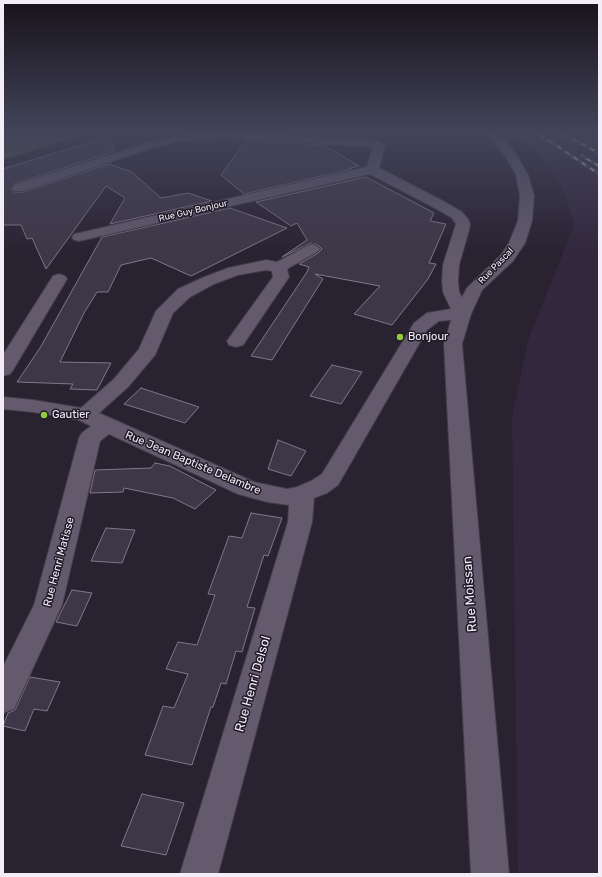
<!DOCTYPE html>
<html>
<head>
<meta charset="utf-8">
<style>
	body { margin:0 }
	#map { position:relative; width:602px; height:877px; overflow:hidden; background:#292231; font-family:Rubik,sans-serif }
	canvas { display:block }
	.frame { position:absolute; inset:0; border:4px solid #f2edf7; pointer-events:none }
</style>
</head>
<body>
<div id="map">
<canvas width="602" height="877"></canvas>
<div class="frame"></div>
</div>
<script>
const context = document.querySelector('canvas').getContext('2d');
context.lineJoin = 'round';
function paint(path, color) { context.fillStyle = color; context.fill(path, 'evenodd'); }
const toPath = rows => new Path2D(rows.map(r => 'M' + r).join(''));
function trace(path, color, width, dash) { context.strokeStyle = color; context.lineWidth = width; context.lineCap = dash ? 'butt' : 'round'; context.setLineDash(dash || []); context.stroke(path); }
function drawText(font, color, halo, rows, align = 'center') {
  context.font = font + ' Rubik,sans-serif'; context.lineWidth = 3; context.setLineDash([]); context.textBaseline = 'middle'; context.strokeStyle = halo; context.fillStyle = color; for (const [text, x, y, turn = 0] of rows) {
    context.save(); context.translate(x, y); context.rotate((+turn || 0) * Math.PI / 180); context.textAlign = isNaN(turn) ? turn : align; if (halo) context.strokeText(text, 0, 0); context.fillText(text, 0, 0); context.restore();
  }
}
const built = toPath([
	[510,132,599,132,599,874,518,874,512,417,528,340,574,225,562,185,536,152]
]);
const forest = toPath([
	[3,132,91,132,3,160]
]);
const building = toPath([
	[110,136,115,151,14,184,11,189,14,192,24,192,109,164,132,172,161,198,188,193,212,201,110,224,125,198,106,186,46,269,32,238,27,239,21,225,3,225,3,169,110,136],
	[246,140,323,145,359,166,350,168,352,169,244,194,221,175,246,140],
	[366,177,434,213,430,221,446,224,429,263,436,264,428,279,392,325,354,314,380,286,315,274,323,279,272,360,251,356,307,272,309,267,299,264,318,253,322,249,318,245,311,243,282,257,307,240,297,223,291,226,256,202,366,177],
	[230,208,287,228,191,276,151,258,121,265,108,292,97,292,84,313,60,362,111,363,97,390,70,389,73,384,17,382,40,348,102,237,230,208],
	[332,365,362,372,341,404,310,396,332,365],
	[141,388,199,407,185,423,124,404,141,388],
	[278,440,306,451,291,476,268,469,278,440],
	[155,463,170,466,216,490,195,509,173,498,124,488,123,492,90,493,95,470,151,468,155,463],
	[251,513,282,518,268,556,264,555,247,607,255,608,242,652,236,651,226,684,221,683,213,707,211,707,192,765,145,755,163,706,174,708,188,674,166,669,178,642,197,645,215,595,208,594,229,536,242,538,251,513],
	[106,528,135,530,122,563,91,561,106,528],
	[72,590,92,593,77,626,56,622,72,590],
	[30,677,60,682,47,711,34,709,25,731,3,726,8,713,15,710,30,677],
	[142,794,184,803,166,855,121,846,142,794]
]);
const minor = toPath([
	[203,132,251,132,376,141,383,144,385,146,379,168,445,202,462,212,468,219,470,224,469,230,459,265,458,281,459,292,471,314,468,318,462,319,439,321,427,330,338,485,327,493,314,498,312,522,218,874,180,874,288,522,289,505,267,502,238,494,109,434,100,441,62,605,14,709,3,713,3,667,34,605,79,438,82,433,91,426,79,420,33,412,3,409,3,397,33,400,81,408,114,379,139,349,156,311,178,289,202,278,228,268,266,260,277,262,307,246,312,244,317,246,320,249,317,252,287,269,289,277,243,345,236,347,229,345,227,341,273,277,272,271,266,270,238,275,214,284,190,297,173,313,155,355,128,387,99,413,254,482,287,489,297,487,311,481,322,474,414,323,427,313,451,309,443,292,442,281,443,265,456,224,452,218,435,208,370,174,79,241,74,240,72,237,74,234,79,233,367,167,373,147,238,138,212,138,179,141,152,148,24,191,14,191,12,188,14,185,144,144,179,135,203,132],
	[59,274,65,276,67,279,13,370,10,374,3,376,3,355,53,276,59,274]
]);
const secondary = toPath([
	[485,132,497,132,513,149,528,175,534,196,532,221,525,243,513,261,482,290,471,314,462,344,509,874,471,874,444,344,453,314,467,288,501,255,509,243,518,221,520,196,516,175,504,154,485,132]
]);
const rail = toPath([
	[536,132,599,174],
	[559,132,599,153],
	[582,156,599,166]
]);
const markers = [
	[400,337,4,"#94cc3c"],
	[44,415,4,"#94cc3c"]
];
const farStreetnames = [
	["Rue Guy Bonjour",193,211,-13],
	["Rue Pascal",496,266,-46]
];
const poiNames = [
	["Bonjour",408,337],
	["Gautier",52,415]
];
const streetNames = [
	["Rue Jean Baptiste Delambre",193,463,23],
	["Rue Henri Matisse",59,562,-75]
];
const nearStreetnames = [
	["Rue Moissan",470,594,-94],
	["Rue Henri Delsol",253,684,-74]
];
paint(built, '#32273d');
paint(forest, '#4b573e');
paint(building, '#3e3747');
trace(building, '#80788a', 1);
trace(minor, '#433d4a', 2);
trace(secondary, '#433d4a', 2);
paint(minor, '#635b6d');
paint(secondary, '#635b6d');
trace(rail, '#c2bdc8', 2.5);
trace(rail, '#201927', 1.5, [5]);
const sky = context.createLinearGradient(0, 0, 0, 255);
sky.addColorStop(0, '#17131b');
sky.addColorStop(0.52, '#43445a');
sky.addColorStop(1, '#43445a00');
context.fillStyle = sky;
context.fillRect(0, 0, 602, 255);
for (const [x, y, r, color] of markers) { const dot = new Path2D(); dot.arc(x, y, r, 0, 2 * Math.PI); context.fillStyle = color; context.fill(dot); trace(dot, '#201927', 1.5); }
drawText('9px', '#f2edf7', '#201927', farStreetnames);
drawText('11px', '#f2edf7', '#201927', poiNames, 'left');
drawText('11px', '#f2edf7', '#201927', streetNames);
drawText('13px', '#f2edf7', '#201927', nearStreetnames);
</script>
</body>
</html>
